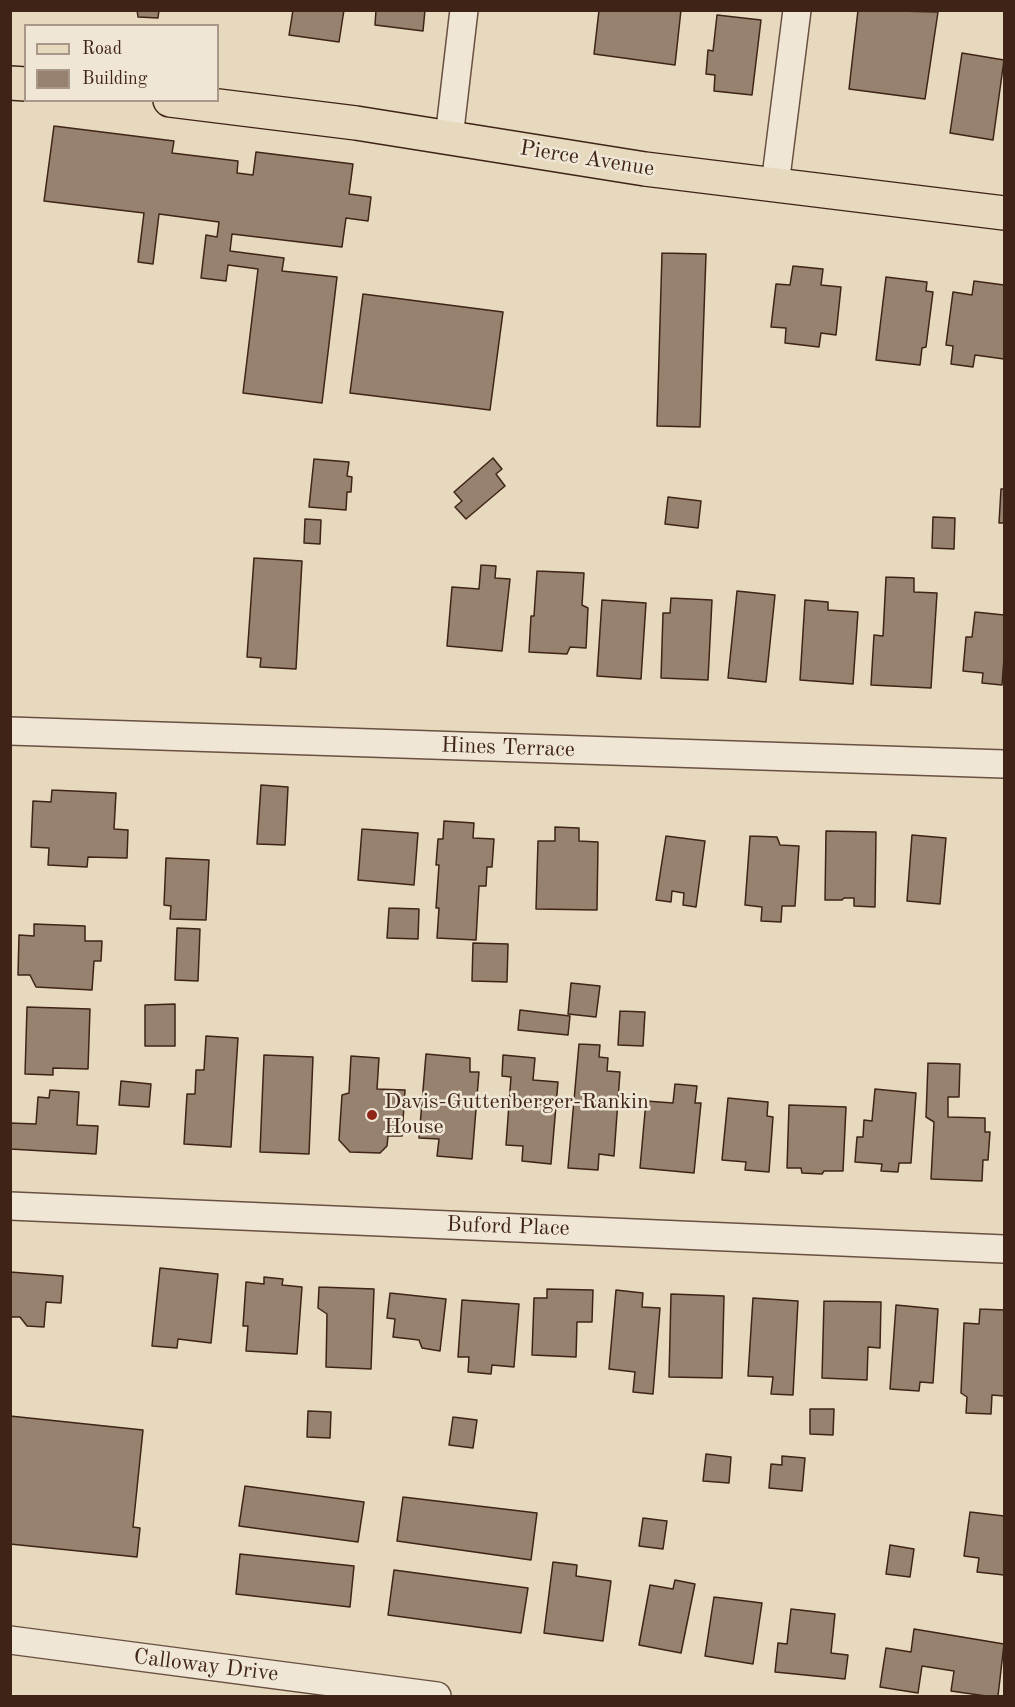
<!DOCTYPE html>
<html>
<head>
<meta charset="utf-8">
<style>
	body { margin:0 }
	#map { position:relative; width:1015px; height:1707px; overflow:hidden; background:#e7d9be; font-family:"Old Standard TT",serif }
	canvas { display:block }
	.frame { position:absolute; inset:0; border:12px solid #3f2317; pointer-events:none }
	.legend { position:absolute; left:24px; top:24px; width:195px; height:78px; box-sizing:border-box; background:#efe6d5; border:2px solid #a99889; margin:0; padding:8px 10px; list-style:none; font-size:18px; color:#3f2317 }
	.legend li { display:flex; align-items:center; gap:12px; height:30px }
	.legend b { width:30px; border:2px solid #a99889 }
</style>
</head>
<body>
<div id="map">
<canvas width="1015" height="1707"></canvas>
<div class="frame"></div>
<ul class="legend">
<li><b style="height:8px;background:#e7d9be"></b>Road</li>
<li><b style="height:16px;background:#96826e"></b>Building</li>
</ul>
</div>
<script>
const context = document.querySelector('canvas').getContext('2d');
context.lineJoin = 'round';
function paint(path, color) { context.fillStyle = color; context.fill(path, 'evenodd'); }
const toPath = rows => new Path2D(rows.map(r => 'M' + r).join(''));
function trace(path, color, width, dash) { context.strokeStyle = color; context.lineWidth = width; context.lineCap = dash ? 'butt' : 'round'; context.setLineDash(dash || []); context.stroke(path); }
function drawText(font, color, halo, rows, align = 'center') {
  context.font = font + ' "Old Standard TT",serif'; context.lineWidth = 5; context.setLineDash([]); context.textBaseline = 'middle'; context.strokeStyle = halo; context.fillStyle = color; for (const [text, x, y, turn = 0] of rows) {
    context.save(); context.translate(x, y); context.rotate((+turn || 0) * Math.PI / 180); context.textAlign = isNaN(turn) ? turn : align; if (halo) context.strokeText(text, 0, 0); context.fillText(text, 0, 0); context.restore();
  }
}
const building = toPath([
	[137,10,159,10,158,18,138,17,137,10],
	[293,10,344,10,339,42,289,35,293,10],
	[376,10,425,10,423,31,375,25,376,10],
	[599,10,681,10,675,65,594,54,599,10],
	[858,10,938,12,925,99,849,89,858,10],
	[717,15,761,20,752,95,714,91,715,75,706,74,708,50,713,51,717,15],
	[962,53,1004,60,993,140,950,133,962,53],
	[54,126,174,141,172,153,238,161,237,173,253,175,256,152,353,164,349,194,371,197,368,221,346,218,342,247,232,234,230,251,284,258,282,271,337,277,322,403,243,393,258,269,228,265,226,281,201,278,206,235,217,237,219,222,159,214,153,264,138,262,144,213,44,201,54,126],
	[662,253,706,254,700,427,657,426,662,253],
	[793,266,823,269,821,285,841,287,836,335,821,333,819,347,785,343,786,328,771,327,776,284,790,285,793,266],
	[886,277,927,282,926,291,933,292,926,347,922,348,920,365,876,360,886,277],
	[974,281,1004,285,1004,359,975,355,973,367,951,364,953,346,946,345,953,292,972,295,974,281],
	[363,294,503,312,490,410,350,393,363,294],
	[493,458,502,469,496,474,505,486,466,519,455,507,462,501,454,492,493,458],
	[314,459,349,462,347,476,352,477,351,492,347,492,346,510,309,507,314,459],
	[1001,489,1004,489,1004,523,999,523,1001,489],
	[668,497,701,501,698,528,665,524,668,497],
	[933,517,955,518,954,549,932,548,933,517],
	[305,519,321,520,320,544,304,543,305,519],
	[254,558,302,561,296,669,260,667,261,658,247,657,254,558],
	[481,565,496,566,495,578,510,579,502,651,447,646,452,587,479,589,481,565],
	[537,571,584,573,582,605,588,608,586,648,570,647,567,654,529,652,531,616,534,616,537,571],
	[886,577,914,578,914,592,937,593,931,688,871,685,874,635,883,636,886,577],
	[737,591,775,595,766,682,728,678,737,591],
	[671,598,712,600,708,680,661,678,663,613,670,613,671,598],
	[602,600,646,603,641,679,597,676,602,600],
	[805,600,828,602,828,610,858,612,853,684,800,680,805,600],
	[975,612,1004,615,1004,658,1002,685,982,683,983,673,963,671,966,637,972,637,975,612],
	[261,785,288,787,285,845,257,844,261,785],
	[52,790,116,793,114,829,128,830,127,858,88,857,87,867,48,865,49,848,31,847,33,801,51,802,52,790],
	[444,821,474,823,473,838,494,839,492,867,487,867,486,886,479,886,476,940,437,938,439,908,436,908,439,865,436,865,438,839,443,839,444,821],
	[555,827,579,828,579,841,598,842,597,910,536,909,538,841,555,841,555,827],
	[362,829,418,833,414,885,358,880,362,829],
	[826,831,876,832,875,907,854,906,854,898,844,898,842,900,825,900,826,831],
	[912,835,946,838,940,904,907,901,912,835],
	[666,836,705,841,696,907,683,905,684,893,672,891,671,902,656,900,666,836],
	[750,836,777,837,780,845,799,846,795,906,782,906,781,922,761,921,762,907,745,905,750,836],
	[166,858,209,860,206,920,170,919,171,906,164,905,166,858],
	[389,908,419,909,418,939,387,938,389,908],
	[34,924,85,926,85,941,102,941,101,961,94,961,92,990,36,987,30,975,18,975,19,935,34,936,34,924],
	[177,928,200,929,198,981,175,980,177,928],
	[473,943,508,944,507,982,472,981,473,943],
	[571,983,600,986,596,1017,568,1014,571,983],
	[175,1004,175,1046,145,1046,145,1005,175,1004],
	[27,1007,90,1009,88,1069,53,1068,53,1075,25,1074,27,1007],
	[520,1010,570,1016,568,1035,518,1030,520,1010],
	[620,1011,645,1012,643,1046,618,1045,620,1011],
	[206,1036,238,1038,231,1147,184,1144,187,1094,195,1094,196,1070,204,1070,206,1036],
	[579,1044,600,1045,599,1057,608,1058,607,1071,620,1072,614,1156,599,1154,598,1170,568,1168,579,1044],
	[426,1054,470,1058,470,1072,479,1072,472,1159,437,1156,439,1139,419,1138,426,1054],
	[264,1055,313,1057,309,1154,260,1152,264,1055],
	[503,1055,535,1058,533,1080,558,1082,551,1164,522,1161,523,1146,506,1145,511,1077,502,1076,503,1055],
	[351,1056,379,1058,377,1089,405,1090,402,1136,388,1136,387,1146,380,1153,350,1152,339,1140,342,1095,349,1093,351,1056],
	[928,1063,960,1064,959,1097,948,1097,948,1117,985,1118,985,1132,990,1132,988,1160,983,1160,982,1181,931,1179,934,1122,926,1117,928,1063],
	[121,1081,151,1084,149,1107,119,1105,121,1081],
	[675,1084,697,1086,695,1103,701,1103,694,1173,640,1168,646,1101,673,1103,675,1084],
	[875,1089,916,1093,911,1163,899,1163,898,1172,881,1171,882,1164,855,1162,857,1137,863,1137,864,1120,872,1121,875,1089],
	[50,1090,79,1092,77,1125,98,1126,96,1154,10,1149,10,1123,36,1124,38,1097,49,1098,50,1090],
	[728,1098,768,1102,767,1116,773,1117,769,1172,745,1170,746,1162,722,1160,728,1098],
	[789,1105,846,1107,843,1171,824,1171,822,1174,802,1173,801,1168,787,1168,789,1105],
	[160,1268,218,1274,211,1343,178,1339,177,1348,152,1346,160,1268],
	[10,1272,63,1276,61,1303,46,1302,44,1327,27,1326,20,1317,10,1317,10,1272],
	[264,1277,283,1279,282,1285,302,1287,297,1354,246,1351,248,1326,243,1326,246,1282,264,1284,264,1277],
	[319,1287,374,1289,371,1369,326,1367,327,1314,318,1308,319,1287],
	[547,1289,593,1290,592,1322,577,1322,576,1357,532,1355,534,1298,547,1298,547,1289],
	[616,1290,643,1293,642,1307,660,1308,653,1394,633,1392,635,1372,609,1369,616,1290],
	[390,1293,446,1299,440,1351,422,1348,419,1340,393,1337,395,1319,387,1318,390,1293],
	[671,1294,724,1296,722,1378,669,1377,671,1294],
	[753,1298,798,1301,793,1395,771,1394,773,1377,748,1376,753,1298],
	[462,1300,519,1304,514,1367,492,1365,491,1374,468,1372,469,1357,458,1357,462,1300],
	[824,1301,881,1302,880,1348,868,1347,867,1380,822,1378,824,1301],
	[896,1305,938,1309,933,1383,920,1382,919,1391,890,1389,896,1305],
	[980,1309,1004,1310,1004,1396,992,1395,991,1414,966,1413,967,1397,961,1393,964,1323,979,1324,980,1309],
	[810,1409,834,1409,833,1435,810,1434,810,1409],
	[308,1411,331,1412,330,1438,307,1437,308,1411],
	[10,1416,143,1430,133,1527,140,1528,137,1557,10,1544,10,1416],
	[453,1417,477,1420,473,1448,449,1445,453,1417],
	[706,1454,731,1457,729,1483,703,1481,706,1454],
	[782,1456,805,1458,802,1491,769,1488,771,1464,782,1465,782,1456],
	[245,1486,364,1502,358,1542,239,1526,245,1486],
	[403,1497,537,1513,531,1560,397,1541,403,1497],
	[970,1512,1004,1516,1004,1575,977,1572,979,1558,964,1556,970,1512],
	[643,1518,667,1521,663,1549,639,1546,643,1518],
	[890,1545,914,1549,910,1577,886,1574,890,1545],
	[240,1554,354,1566,350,1607,236,1594,240,1554],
	[553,1562,577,1565,576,1576,611,1581,603,1641,544,1633,553,1562],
	[394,1570,528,1588,521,1633,388,1615,394,1570],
	[675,1580,695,1584,681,1653,639,1645,650,1585,673,1589,675,1580],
	[714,1597,762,1603,753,1664,705,1656,714,1597],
	[791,1609,835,1614,831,1653,848,1655,845,1679,775,1672,778,1643,787,1644,791,1609],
	[914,1629,1004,1644,998,1696,986,1696,951,1691,954,1671,922,1666,918,1693,880,1687,886,1648,911,1652,914,1629]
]);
const minor = toPath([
	[449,138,464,10],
	[775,185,797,10],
	[10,731,1004,764],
	[10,1206,1004,1249],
	[10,1640,437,1696]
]);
const primary = toPath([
	[10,83,26,84],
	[170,100,356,123,645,169,1004,213]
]);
const markers = [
	[372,1115,6,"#8f2418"]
];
const streetNames = [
	["Pierce Avenue",587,159,9],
	["Hines Terrace",508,748,2],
	["Buford Place",508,1227,2],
	["Calloway Drive",206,1666,7]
];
const poiNames = [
	["Davis-Guttenberger-Rankin",384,1102],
	["House",384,1127]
];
paint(building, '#96826e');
trace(building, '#3f2317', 1.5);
trace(minor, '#695041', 30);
trace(primary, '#3f2317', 36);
trace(minor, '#efe6d5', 27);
trace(primary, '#e7d9be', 33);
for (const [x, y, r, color] of markers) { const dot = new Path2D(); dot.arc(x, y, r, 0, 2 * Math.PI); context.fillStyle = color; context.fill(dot); trace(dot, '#efe6d5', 2); }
drawText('22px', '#3f2317', '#efe6d5', streetNames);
drawText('22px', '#3f2317', '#efe6d5', poiNames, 'left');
</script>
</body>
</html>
